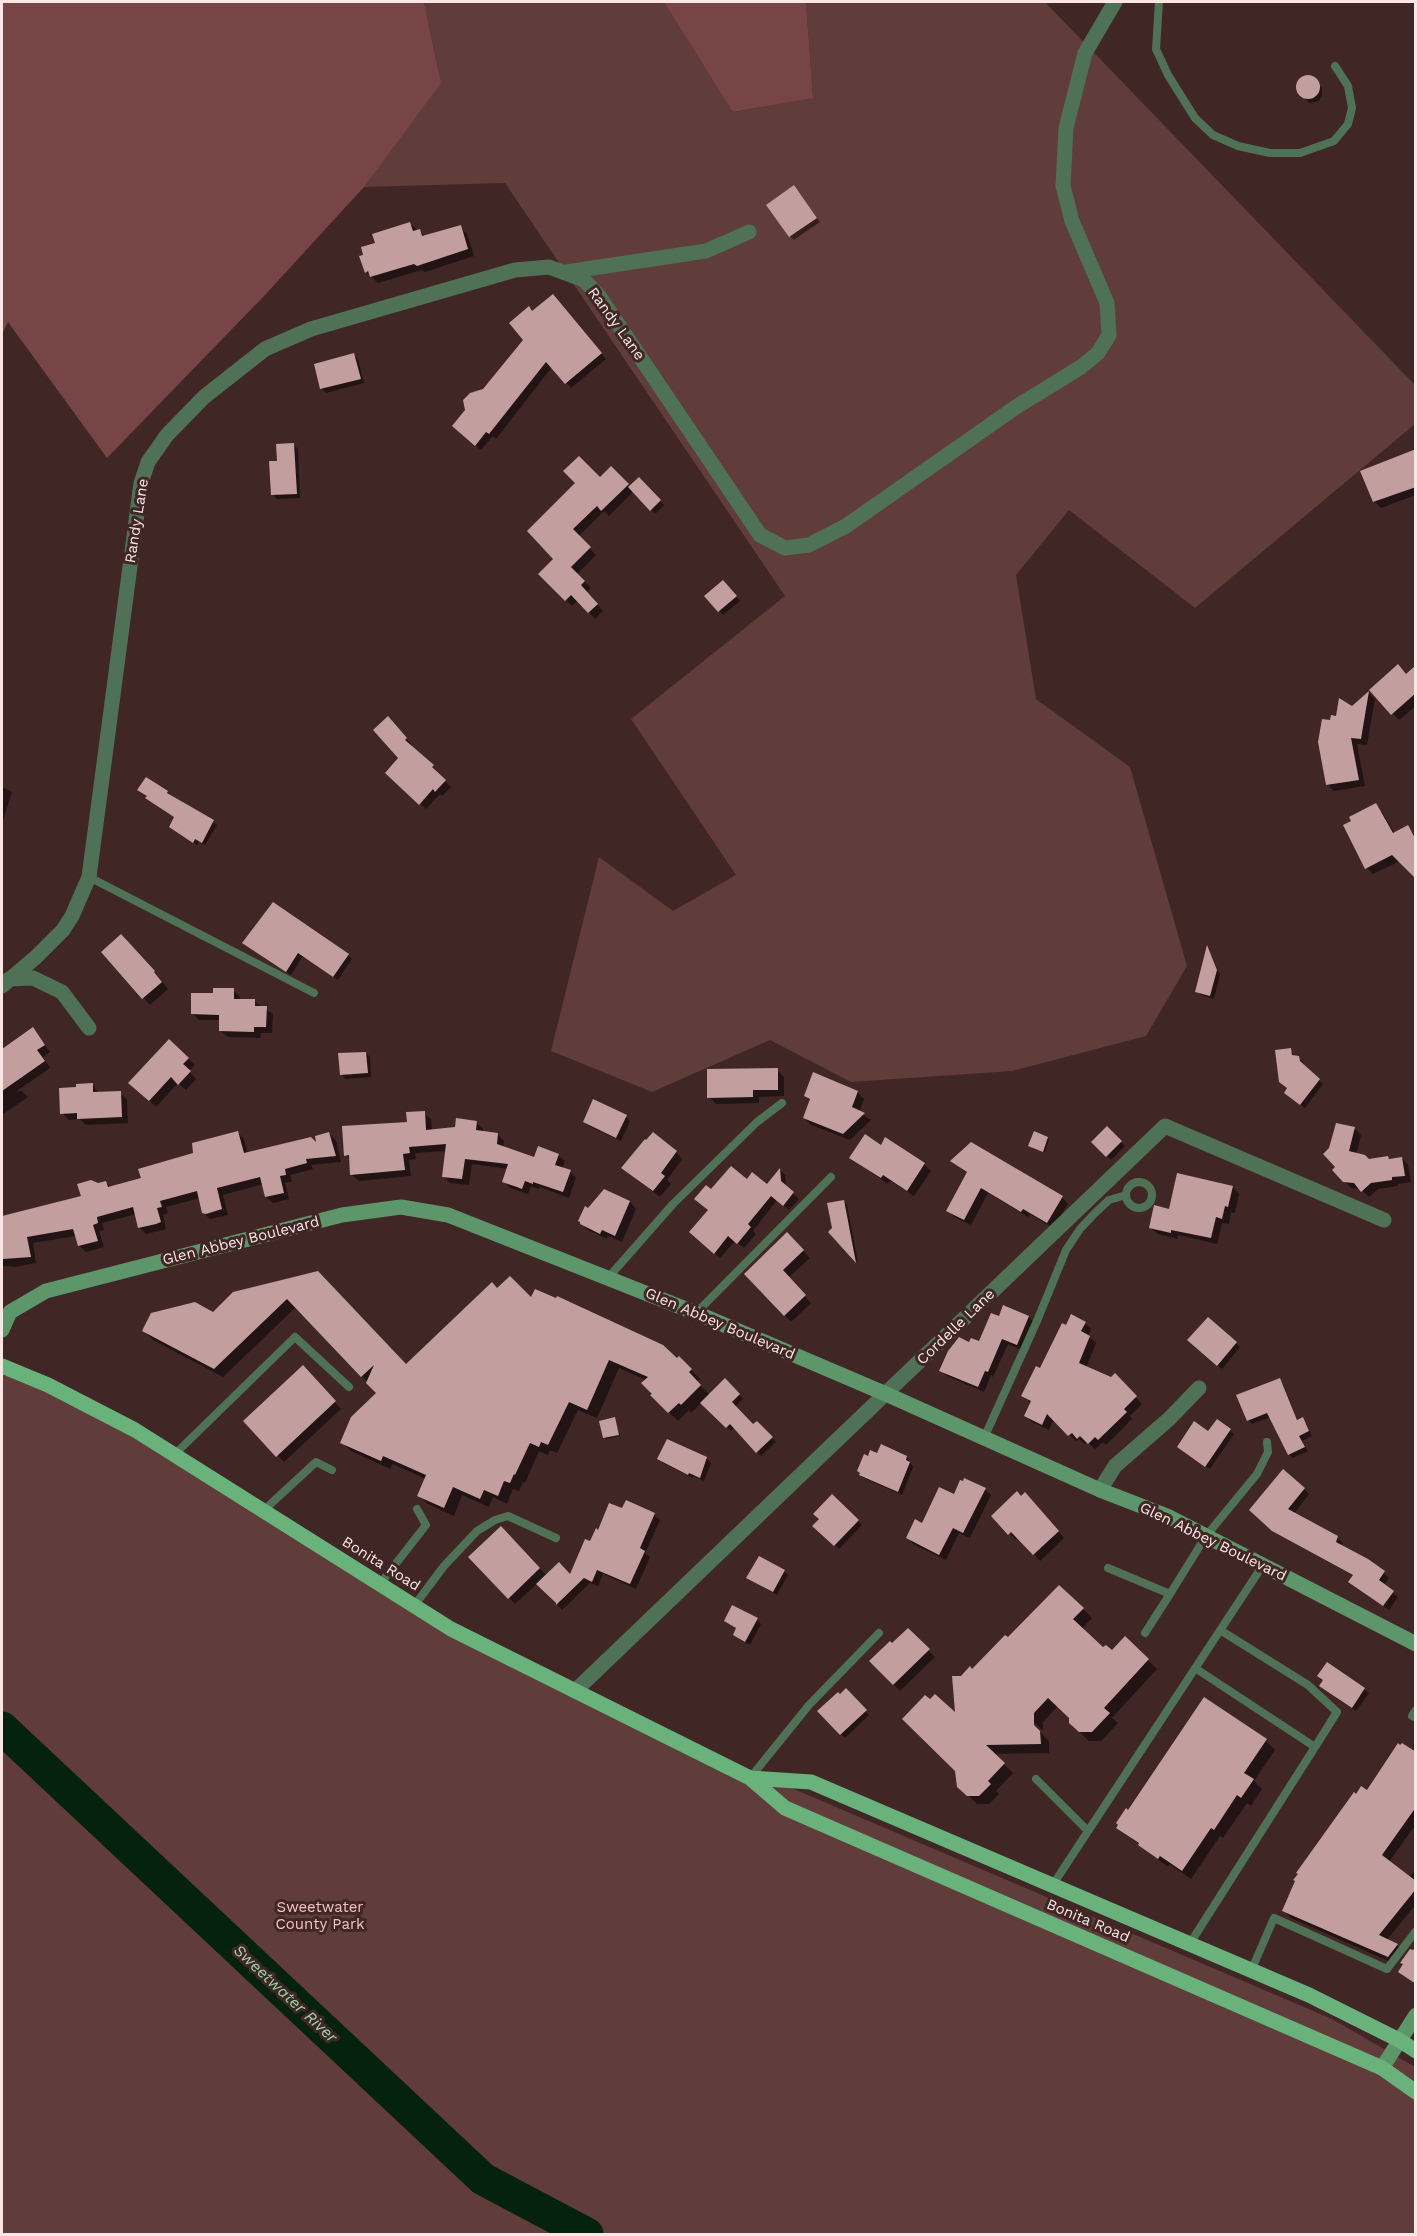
<!DOCTYPE html>
<html>
<head>
<meta charset="utf-8">
<style>
	body { margin:0 }
	#map { position:relative; width:1417px; height:2236px; overflow:hidden; background:#412626; font-family:"Work Sans",sans-serif }
	canvas { display:block }
	.frame { position:absolute; inset:0; border:3px solid #f9e6e5; pointer-events:none }
</style>
</head>
<body>
<div id="map">
<canvas width="1417" height="2236"></canvas>
<div class="frame"></div>
</div>
<script>
const context = document.querySelector('canvas').getContext('2d');
context.lineJoin = 'round';
function paint(path, color) { context.fillStyle = color; context.fill(path, 'evenodd'); }
const toPath = rows => new Path2D(rows.map(r => 'M' + r).join(''));
function trace(path, color, width, dash) { context.strokeStyle = color; context.lineWidth = width; context.lineCap = dash ? 'butt' : 'round'; context.setLineDash(dash || []); context.stroke(path); }
function drawText(font, color, halo, rows, align = 'center') {
  context.font = font + ' "Work Sans",sans-serif'; context.lineWidth = 6; context.setLineDash([]); context.textBaseline = 'middle'; context.strokeStyle = halo; context.fillStyle = color; for (const [text, x, y, turn = 0] of rows) {
    context.save(); context.translate(x, y); context.rotate((+turn || 0) * Math.PI / 180); context.textAlign = isNaN(turn) ? turn : align; if (halo) context.strokeText(text, 0, 0); context.fillText(text, 0, 0); context.restore();
  }
}
const green = toPath([
	[424,2,664,2,734,112,813,97,806,2,1045,2,1415,385,1415,424,1195,608,1069,510,1016,575,1036,699,1130,767,1187,966,1146,1036,1012,1071,851,1082,770,1040,652,1092,551,1051,599,857,673,911,736,875,631,719,785,596,505,183,364,187,439,73],
	[2,1365,40,1382,380,1584,648,1723,775,1781,1304,2007,1332,2019,1415,2067,1415,2234,2,2234]
]);
const forest = toPath([
	[2,2,424,2,441,83,364,187,264,296,107,458,8,322,2,334],
	[664,2,806,2,813,98,733,112]
]);
const shadow = toPath([
	[1310,77,1322,88,1322,95,1319,101,1310,103,1299,94,1298,84,1303,78],
	[798,191,820,222,794,240,790,236],
	[410,224,425,236,460,227,467,234,474,256,425,272,421,270,378,283,366,272,377,244],
	[558,302,606,359,571,388,552,367,496,439,493,436,481,450,459,432,484,391,525,340,533,312],
	[353,355,358,359,364,383,326,393,322,389],
	[294,445,298,449,300,498,277,499,273,494,278,462],
	[1416,450,1416,495,1381,508,1374,501],
	[611,468,630,487,639,479,664,505,655,514,634,491,609,516,604,511,578,537,596,555,577,574,591,588,587,592,603,611,595,619,578,600,572,606,540,574,555,559,600,479],
	[727,586,740,601,723,615,706,597],
	[1416,668,1416,706,1399,720,1372,690,1407,676],
	[1369,693,1375,699,1367,745,1357,744,1365,786,1334,791,1327,784,1331,721,1352,708],
	[393,724,412,745,410,747,432,766,438,772,437,774,451,787,442,796,440,794,426,809,387,772,400,758],
	[2,787,12,792,2,824],
	[167,792,217,825,205,845,199,841,197,845,174,830,176,818,148,796],
	[1375,805,1382,812,1395,834,1408,827,1414,834,1416,877,1400,861,1373,874,1367,868],
	[121,936,147,962,168,989,150,1005,103,952],
	[244,943,348,955,352,959,338,980,303,956,291,975],
	[1208,948,1220,975,1214,999,1201,995,1197,991],
	[233,990,240,997,240,1000,254,1001,273,1014,272,1033,261,1033,260,1038,228,1037,221,1031,221,1020,199,1020,192,1013,215,995],
	[33,1029,50,1052,43,1057,50,1068,17,1091,22,1091,28,1097,2,1115,2,1050],
	[169,1041,195,1065,189,1071,196,1079,186,1090,178,1083,156,1107,137,1089],
	[1290,1049,1295,1057,1303,1062,1304,1067,1323,1084,1305,1108,1290,1097],
	[366,1053,370,1057,371,1077,345,1079,341,1074],
	[777,1070,784,1077,784,1096,759,1097,759,1103,716,1104,709,1097],
	[93,1085,99,1094,120,1093,127,1100,128,1123,86,1125,80,1119,69,1120,62,1113],
	[857,1092,864,1099,859,1112,871,1120,850,1140,811,1125,805,1118,811,1102,805,1096],
	[594,1101,626,1117,630,1121,621,1141,589,1126,584,1121],
	[424,1113,431,1119,432,1131,456,1129,476,1122,483,1129,483,1132,498,1135,504,1141,503,1148,535,1159,558,1155,565,1161,562,1169,570,1171,576,1178,569,1198,540,1187,539,1189,531,1186,528,1194,510,1188,503,1181,508,1169,472,1164,469,1185,450,1183,443,1176,447,1151,415,1153,416,1159,409,1160,411,1176,359,1181,352,1175,351,1160,346,1155,409,1123],
	[1107,1128,1125,1146,1111,1160,1093,1142],
	[1354,1128,1361,1135,1356,1155,1368,1160,1388,1158,1390,1160,1402,1158,1408,1165,1411,1182,1398,1184,1398,1186,1378,1189,1369,1197,1361,1189,1351,1188,1334,1170],
	[238,1133,244,1139,248,1154,319,1147,329,1134,336,1140,341,1162,311,1165,313,1169,290,1175,292,1181,285,1183,289,1199,273,1203,266,1197,263,1184,223,1195,228,1215,210,1219,204,1213,200,1198,166,1207,168,1213,163,1215,166,1229,163,1230,146,1234,139,1227,136,1214,102,1223,104,1230,99,1231,104,1247,86,1252,79,1245,76,1236,33,1243,36,1263,15,1267,2,1266,2,1217,82,1197,98,1185,106,1183,111,1187,143,1179],
	[1048,1138,1049,1140,1045,1152,1032,1148],
	[881,1147,924,1164,931,1171,914,1196,890,1181,888,1184,851,1158],
	[676,1152,682,1159,667,1180,671,1184,660,1197,630,1174],
	[952,1161,1062,1197,1068,1204,1053,1228,1030,1214,1028,1217,988,1193,971,1225,954,1217,948,1210,967,1173],
	[780,1170,785,1175,786,1187,799,1199,789,1210,777,1200,753,1231,756,1234,744,1248,735,1241,720,1258,696,1238,709,1210,712,1191,747,1181,767,1186],
	[1233,1187,1239,1194,1235,1213,1231,1212,1229,1224,1222,1223,1217,1244,1178,1235,1177,1239,1158,1234,1151,1228,1170,1210],
	[604,1191,630,1202,636,1209,622,1242,608,1236,607,1239,588,1230,581,1224,588,1210],
	[843,1201,847,1205,858,1263,830,1233,834,1229],
	[787,1234,810,1258,788,1278,811,1303,791,1322,746,1274],
	[317,1273,406,1366,497,1290,532,1299,677,1360,679,1358,700,1379,696,1382,710,1395,725,1380,743,1399,735,1407,753,1426,757,1423,776,1442,761,1456,735,1427,731,1431,702,1402,691,1413,689,1410,678,1421,652,1396,654,1394,646,1380,619,1368,597,1418,578,1410,557,1453,550,1450,548,1455,539,1451,525,1483,523,1482,519,1491,513,1489,507,1504,493,1497,489,1507,462,1495,454,1516,428,1504,419,1495,426,1479,393,1464,390,1469,351,1451,342,1442,378,1393,296,1307,223,1377,153,1340,144,1331,213,1313],
	[1004,1307,1029,1317,1034,1323,1022,1350,1008,1344,993,1377,991,1375,984,1392,947,1376,941,1371,980,1343,999,1318],
	[1208,1319,1240,1347,1222,1369,1193,1344],
	[1085,1323,1091,1329,1088,1336,1096,1343,1086,1368,1111,1379,1115,1375,1142,1404,1130,1416,1132,1419,1106,1445,1103,1442,1095,1449,1087,1442,1085,1444,1079,1439,1076,1441,1054,1419,1049,1430,1032,1422,1025,1415,1031,1403,1023,1396,1067,1327],
	[309,1374,341,1409,284,1462,245,1421],
	[1279,1380,1283,1384,1298,1421,1302,1419,1306,1423,1312,1436,1302,1441,1308,1451,1293,1458,1289,1454,1271,1417,1252,1424,1248,1420],
	[615,1419,620,1436,606,1439,605,1437],
	[1230,1430,1234,1434,1210,1469,1183,1451,1208,1433],
	[667,1441,707,1459,711,1463,704,1481,693,1476,693,1478,663,1463,658,1459],
	[907,1457,913,1467,902,1495,864,1478,860,1475],
	[1304,1489,1309,1494,1294,1514,1337,1538,1343,1543,1341,1546,1367,1560,1389,1578,1384,1585,1398,1597,1389,1610,1355,1587,1354,1576,1279,1535,1251,1510],
	[985,1490,991,1495,970,1538,959,1533,946,1560,913,1544,908,1538,955,1496],
	[832,1496,862,1525,839,1549,814,1526,821,1519],
	[1021,1497,1031,1500,1064,1538,1040,1561,1018,1537,1016,1540,993,1516],
	[623,1510,654,1515,660,1520,645,1553,650,1557,636,1589,603,1574,598,1586,590,1583,562,1610,538,1583,515,1604,470,1557,501,1528,547,1576,570,1576,599,1532],
	[784,1571,788,1575,777,1595,748,1578],
	[1083,1609,1092,1618,1082,1629,1104,1650,1112,1652,1125,1638,1157,1669,1112,1718,1118,1723,1101,1741,1089,1741,1070,1723,1070,1718,1058,1706,1043,1722,1043,1731,1030,1718,1028,1720,1049,1741,1049,1753,993,1754,1013,1773,996,1791,999,1794,989,1804,977,1804,959,1786,957,1716,961,1678,973,1671,1008,1639],
	[757,1619,761,1624,750,1645,739,1639,735,1635,737,1629,726,1621],
	[908,1630,935,1657,900,1691,871,1661,892,1645],
	[1328,1664,1369,1693,1356,1711,1325,1690,1324,1681],
	[846,1691,869,1715,845,1738,819,1711],
	[1204,1699,1266,1741,1275,1750,1254,1781,1262,1789,1251,1806,1247,1803,1223,1838,1220,1836,1191,1879,1169,1864,1168,1867,1118,1828],
	[1416,1755,1416,1824,1389,1862,1408,1878,1416,1870,1416,1904,1387,1940,1397,1945,1404,1952,1395,1964,1291,1918,1284,1911,1356,1796,1368,1792]
]);
const river = toPath([
	[2,1728,483,2179,587,2234]
]);
const building = toPath([
	'1296 87a12 12 0 1 1 24 0a12 12 0 1 1-24 0Z',
	[794,185,817,218,789,237,766,205],
	[410,222,413,231,420,229,422,236,461,225,468,249,417,266,414,264,370,277,368,271,365,273,359,256,363,255,361,247,375,243,372,234],
	[553,294,602,353,565,384,546,362,489,434,486,432,475,446,452,426,465,410,463,400,470,393,483,389,523,340,509,323,529,306,532,311],
	[354,353,361,379,320,389,314,364],
	[294,443,297,494,271,495,269,461,277,461,276,444],
	[1416,449,1416,487,1373,502,1360,471],
	[579,456,600,477,611,466,629,484,601,511,597,506,573,529,591,547,571,567,585,581,581,585,598,604,588,613,571,595,565,601,538,574,553,559,527,531,575,483,563,471],
	[639,477,661,500,650,511,628,487],
	[723,580,737,596,718,612,704,596],
	[1398,664,1406,674,1416,665,1416,693,1391,715,1369,690],
	[1369,691,1361,739,1351,738,1359,780,1326,785,1318,742,1322,719,1330,720,1331,715,1336,716,1339,698,1352,706],
	[388,716,407,738,405,740,434,765,432,767,446,780,435,792,433,789,419,805,385,773,398,758,373,730],
	[146,777,168,791,167,793,214,820,202,843,195,839,193,843,169,827,174,817,145,798,147,796,137,790],
	[1376,803,1393,833,1408,825,1416,840,1416,879,1392,855,1365,869,1343,825,1351,821,1349,817],
	[273,902,349,954,333,977,298,953,286,972,242,943],
	[121,934,155,971,154,972,162,982,142,999,101,952],
	[1207,945,1217,970,1210,996,1195,992],
	[213,988,234,988,234,999,255,999,255,1006,267,1006,266,1027,254,1027,254,1032,219,1031,219,1015,191,1014,191,993,213,993],
	[33,1027,45,1045,37,1050,45,1061,2,1091,2,1049],
	[169,1039,189,1058,183,1064,191,1071,178,1085,171,1077,149,1101,128,1083],
	[1291,1048,1292,1055,1299,1056,1300,1061,1320,1079,1300,1105,1284,1093,1287,1088,1279,1082,1275,1050],
	[366,1052,368,1073,340,1075,338,1053],
	[778,1068,778,1090,753,1090,753,1097,707,1098,707,1069],
	[813,1072,858,1091,852,1107,865,1113,843,1134,803,1118,810,1099,804,1096],
	[93,1083,93,1092,121,1091,122,1117,77,1119,77,1113,60,1114,59,1088,76,1087,76,1084],
	[593,1099,627,1115,616,1138,583,1122],
	[425,1111,426,1130,455,1127,456,1118,477,1121,476,1130,498,1133,497,1144,534,1157,538,1146,559,1154,555,1165,571,1170,563,1192,533,1182,533,1184,525,1181,522,1189,517,1187,502,1182,508,1164,465,1159,462,1179,442,1177,446,1144,409,1147,410,1153,403,1154,405,1170,350,1175,349,1155,344,1156,342,1126,407,1122,406,1112],
	[1336,1123,1355,1127,1349,1151,1365,1155,1369,1159,1388,1156,1389,1159,1402,1157,1405,1176,1392,1177,1392,1180,1371,1183,1361,1192,1354,1183,1343,1182,1332,1170,1335,1167,1323,1154,1329,1148],
	[1107,1126,1122,1141,1106,1157,1091,1142],
	[238,1131,244,1153,311,1137,316,1142,315,1136,329,1132,336,1156,306,1159,307,1163,285,1169,286,1175,280,1176,284,1193,265,1197,260,1177,217,1188,222,1209,206,1214,202,1213,197,1191,160,1201,162,1207,157,1208,161,1222,156,1224,138,1228,133,1207,97,1217,98,1223,93,1225,98,1241,78,1246,73,1229,27,1237,31,1257,3,1259,2,1216,81,1196,77,1184,91,1180,98,1183,106,1181,108,1187,141,1178,138,1169,193,1153,192,1143],
	[1034,1131,1048,1137,1043,1152,1028,1146],
	[653,1132,677,1151,661,1173,665,1176,653,1191,621,1168,645,1139,646,1140],
	[865,1134,881,1145,885,1137,925,1163,907,1191,883,1175,881,1178,849,1158],
	[971,1142,1063,1196,1047,1223,1023,1209,1021,1212,981,1188,964,1220,946,1211,967,1172,950,1161],
	[731,1166,747,1179,752,1172,767,1184,780,1168,781,1181,794,1192,783,1206,771,1196,748,1224,751,1227,737,1244,728,1236,714,1254,689,1232,708,1210,694,1199,706,1185,711,1189],
	[1177,1173,1233,1186,1228,1207,1225,1206,1222,1219,1216,1217,1211,1238,1171,1230,1171,1233,1149,1228,1154,1205,1169,1209],
	[604,1189,630,1201,615,1236,602,1230,600,1234,580,1224,580,1222,578,1221,585,1206,588,1208],
	[844,1200,856,1263,828,1232,832,1228,827,1203],
	[787,1232,804,1250,783,1270,806,1295,784,1316,744,1274],
	[318,1271,406,1364,492,1282,497,1288,510,1276,531,1297,535,1289,556,1298,557,1296,663,1345,677,1358,679,1356,692,1369,689,1372,701,1385,681,1405,679,1403,668,1413,650,1395,652,1394,641,1383,648,1377,609,1360,587,1410,569,1402,548,1445,541,1442,539,1447,530,1443,515,1475,514,1474,510,1483,504,1481,498,1496,484,1490,480,1499,453,1487,444,1508,417,1496,426,1475,383,1456,381,1461,340,1443,351,1417,376,1393,366,1383,374,1365,361,1377,287,1299,214,1369,142,1331,151,1313,195,1302,213,1312,233,1292],
	[1003,1305,1029,1316,1017,1345,1002,1339,988,1372,985,1371,978,1387,939,1371,948,1351,959,1337,969,1342,971,1338,979,1341,991,1313,999,1316],
	[1071,1314,1086,1322,1081,1331,1090,1336,1079,1363,1111,1377,1115,1373,1137,1396,1124,1409,1127,1412,1098,1440,1095,1437,1088,1444,1080,1436,1077,1439,1072,1433,1068,1436,1047,1414,1042,1425,1024,1416,1031,1401,1021,1396,1036,1366,1040,1368,1062,1323,1066,1325],
	[1208,1317,1237,1342,1217,1366,1187,1340],
	[303,1365,336,1401,276,1457,243,1421],
	[725,1378,740,1394,732,1402,753,1424,757,1421,773,1437,756,1453,730,1424,726,1428,700,1403],
	[1280,1378,1297,1420,1303,1417,1309,1431,1299,1436,1305,1447,1288,1455,1267,1413,1247,1421,1236,1395],
	[615,1417,619,1435,603,1438,599,1421],
	[1217,1419,1231,1429,1205,1467,1177,1447,1194,1421,1208,1431],
	[667,1439,707,1457,700,1478,689,1473,688,1475,657,1459],
	[881,1444,907,1456,906,1460,910,1462,898,1492,859,1475,860,1473,857,1471,864,1454,868,1456,870,1450,877,1453],
	[1283,1469,1305,1488,1288,1509,1338,1536,1336,1542,1368,1559,1385,1571,1379,1580,1394,1591,1383,1606,1348,1582,1353,1575,1272,1531,1249,1510],
	[964,1478,986,1488,963,1533,953,1528,939,1555,906,1538,915,1519,922,1523,939,1487,954,1494,960,1480,963,1481],
	[1017,1491,1021,1496,1025,1492,1059,1531,1033,1555,1011,1532,1008,1535,991,1516],
	[832,1494,859,1520,834,1546,812,1526,819,1519,813,1514],
	[626,1500,655,1513,640,1548,645,1551,630,1584,597,1570,592,1582,584,1578,556,1605,556,1603,536,1584,559,1562,570,1574,585,1539,590,1541,596,1528,598,1530,609,1503,622,1508],
	[501,1526,540,1568,508,1599,468,1557],
	[759,1556,785,1570,773,1592,746,1578],
	[1059,1585,1084,1608,1073,1619,1103,1647,1106,1645,1112,1650,1125,1636,1149,1659,1104,1708,1110,1713,1092,1732,1079,1732,1069,1723,1069,1718,1048,1698,1034,1713,1034,1725,1040,1731,1041,1744,986,1745,1005,1763,988,1781,991,1784,979,1796,967,1796,957,1787,955,1771,902,1719,925,1695,930,1699,935,1694,955,1712,952,1676,961,1676,970,1666,972,1669,1005,1635,1008,1637],
	[732,1605,758,1618,745,1642,733,1635,736,1628,724,1621],
	[908,1628,930,1649,893,1685,869,1661,890,1641,892,1643],
	[1327,1662,1365,1688,1352,1708,1319,1686,1323,1680,1317,1676],
	[846,1688,867,1710,840,1735,817,1711,838,1692,840,1694],
	[1204,1697,1267,1739,1244,1773,1254,1779,1241,1798,1237,1795,1214,1830,1211,1828,1182,1871,1160,1856,1158,1859,1138,1845,1139,1843,1116,1828,1118,1825,1116,1823,1126,1808,1128,1810],
	[1398,1743,1400,1745,1402,1743,1416,1752,1416,1807,1382,1855,1416,1881,1416,1889,1379,1935,1398,1944,1388,1957,1282,1911,1295,1881,1293,1880,1298,1874,1296,1873,1354,1792,1356,1794,1361,1786,1367,1790],
	[1416,1947,1416,1984,1398,1972,1403,1964,1400,1963,1410,1949,1413,1950]
]);
const lane = toPath([
	[1159,2,1156,49,1168,75,1195,118,1213,135,1238,146,1270,153,1300,153,1334,141,1348,124,1352,108,1348,86,1335,66],
	[89,877,314,993],
	'1126 1195a13 13 0 1 1 26 0a13 13 0 1 1-26 0Z',
	[608,1278,673,1204,757,1122,782,1103],
	[696,1313,831,1177],
	[984,1438,1037,1321,1066,1250,1080,1229,1095,1213,1109,1200,1126,1195],
	[175,1454,295,1337,349,1387],
	[263,1511,316,1462,332,1470],
	[1108,1568,1170,1594,1206,1536,1257,1474,1268,1452,1267,1442],
	[380,1584,426,1525,417,1509],
	[414,1606,444,1566,477,1531,495,1520,508,1516,556,1538],
	[1220,1630,1308,1685,1337,1712,1315,1747],
	[1145,1633,1170,1594],
	[1416,1710,1412,1716,1416,1718],
	[750,1778,809,1705,879,1633],
	[1036,1779,1088,1831],
	[1052,1886,1263,1565],
	[1189,1945,1315,1747,1195,1668],
	[1251,1971,1274,1918,1387,1969,1416,1931]
]);
const street = toPath([
	[566,272,706,251,749,232],
	[9,979,33,978,62,992,89,1028],
	[2,986,36,957,63,930,72,916,89,877,141,483,148,462,167,435,204,397,265,349,311,329,515,270,549,267,584,280,599,296,760,535,785,548,809,545,846,526,1016,407,1081,367,1098,353,1109,335,1107,303,1072,221,1063,186,1066,128,1085,53,1115,2],
	[1100,1490,1115,1466,1169,1419,1199,1388],
	[575,1691,1165,1126,1384,1220]
]);
const secondary = toPath([
	[2,1330,10,1312,46,1291,342,1215,401,1207,448,1215,701,1315,886,1394,1100,1490,1167,1516,1416,1644],
	[1382,2068,1416,2015]
]);
const primary = toPath([
	[2,1366,48,1385,135,1430,451,1629,750,1778,785,1808,1382,2068,1416,2092],
	[750,1778,811,1782,1309,1995,1399,2040,1416,2051]
]);
const streetNames = [
	["Randy Lane",616,324,54],
	["Randy Lane",137,521,-81],
	["Glen Abbey Boulevard",241,1241,-14],
	["Glen Abbey Boulevard",720,1324,23],
	["Cordelle Lane",956,1327,-44],
	["Glen Abbey Boulevard",1213,1542,26],
	["Bonita Road",381,1564,32],
	["Bonita Road",1088,1921,23]
];
const parkNames = [
	["Sweetwater",320,1908],
	["County Park",320,1925]
];
const waterNames = [
	["Sweetwater River",285,1994,43]
];
paint(green, '#603c3b');
paint(forest, '#774545');
paint(shadow, '#0007');
trace(river, '#04220d', 33);
paint(building, '#c29f9e');
trace(lane, '#4f7156', 8);
trace(street, '#4f7156', 15);
trace(secondary, '#5e966b', 15);
trace(primary, '#6ab27b', 15);
drawText('15px', '#f9e6e5', '#412626', streetNames);
drawText('15px', '#f4c1c0', '#412626', parkNames);
drawText('italic 16px', '#95d7a4', '#412626', waterNames);
</script>
</body>
</html>
